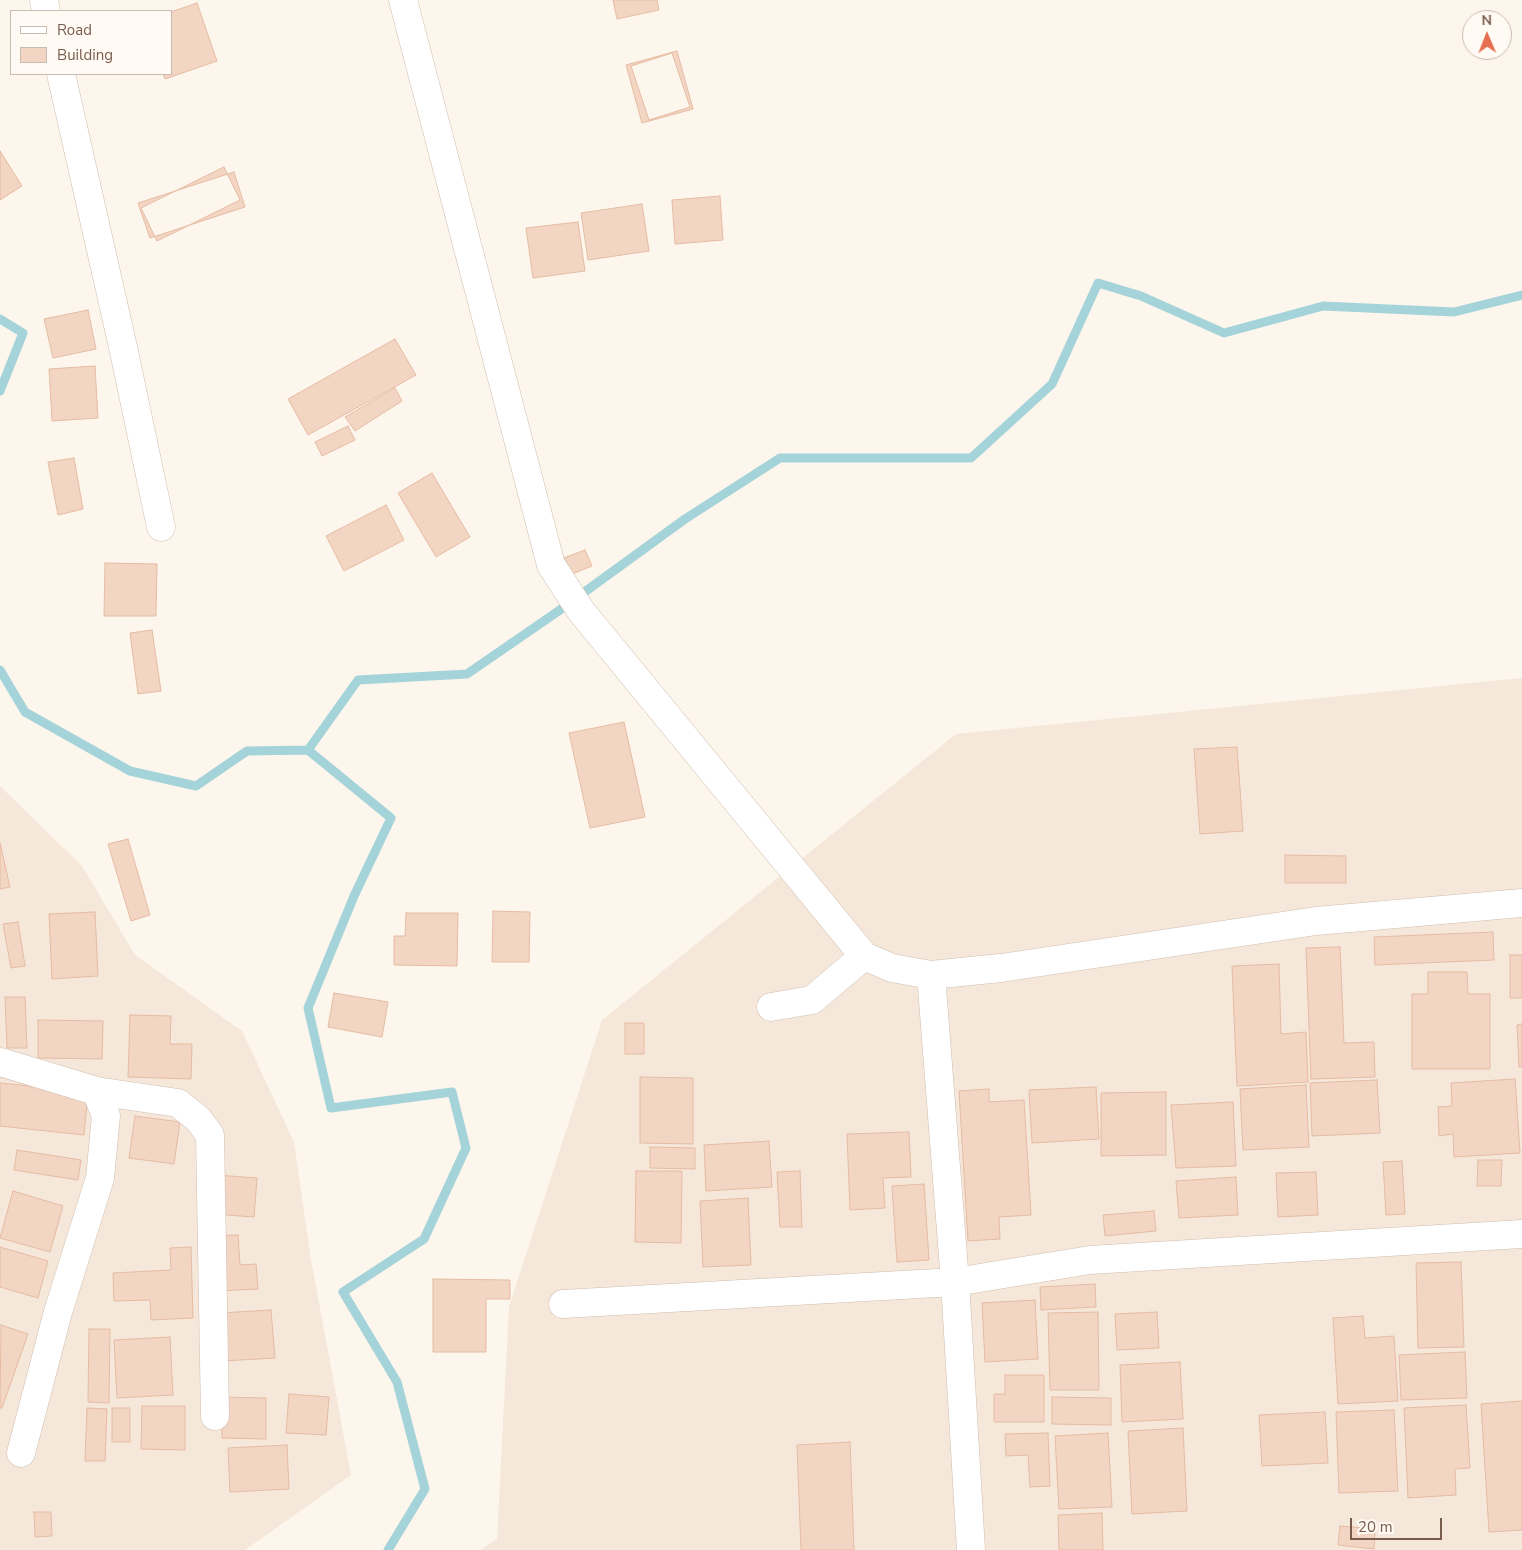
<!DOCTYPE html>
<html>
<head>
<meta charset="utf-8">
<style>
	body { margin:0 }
	#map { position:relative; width:1522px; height:1550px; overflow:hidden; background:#fdf6ec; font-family:"Nunito Sans",sans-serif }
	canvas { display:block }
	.legend { position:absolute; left:10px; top:10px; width:162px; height:65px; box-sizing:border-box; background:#fffaf3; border:1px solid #cabbb1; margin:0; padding:6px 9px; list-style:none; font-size:15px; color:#7a5c4d }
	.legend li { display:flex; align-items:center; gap:10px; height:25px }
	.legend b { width:25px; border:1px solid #cabbb1 }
	.north { position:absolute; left:1462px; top:10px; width:50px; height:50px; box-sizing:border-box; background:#fffaf3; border:1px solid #cabbb1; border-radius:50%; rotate:359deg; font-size:14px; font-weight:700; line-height:20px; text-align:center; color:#7a5c4d }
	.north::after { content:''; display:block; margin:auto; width:18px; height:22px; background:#e76f51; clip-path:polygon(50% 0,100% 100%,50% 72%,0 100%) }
	.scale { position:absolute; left:1350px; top:1518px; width:92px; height:22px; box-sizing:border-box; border:2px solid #7a5c4d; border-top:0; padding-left:6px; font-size:15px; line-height:18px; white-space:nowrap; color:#7a5c4d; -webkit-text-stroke:4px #fffaf3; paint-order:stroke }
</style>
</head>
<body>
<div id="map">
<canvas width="1522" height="1550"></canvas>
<ul class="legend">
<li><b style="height:6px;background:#fff"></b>Road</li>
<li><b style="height:14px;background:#f3d5c3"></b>Building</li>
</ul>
<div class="north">N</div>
<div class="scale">20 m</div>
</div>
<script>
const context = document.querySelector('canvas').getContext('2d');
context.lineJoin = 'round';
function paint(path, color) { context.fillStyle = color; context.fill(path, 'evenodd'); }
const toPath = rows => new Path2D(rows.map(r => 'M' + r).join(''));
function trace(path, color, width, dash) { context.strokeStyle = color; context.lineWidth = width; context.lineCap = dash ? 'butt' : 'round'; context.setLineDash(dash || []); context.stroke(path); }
const residential = toPath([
	[1522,678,1522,1550,480,1550,497,1539,509,1307,602,1020,956,734],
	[0,786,82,866,135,955,242,1031,294,1142,311,1260,351,1475,245,1550,0,1550]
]);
const stream = toPath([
	[0,319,23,333,0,391],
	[0,670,25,712,130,771,196,786,247,751,308,750,391,818,354,896,308,1008,331,1108,452,1092,466,1148,424,1239,343,1292,397,1382,425,1489,388,1550],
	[308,750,358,680,467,674,557,612,685,519,780,458,971,458,1052,384,1098,283,1141,296,1224,333,1323,306,1454,312,1522,295]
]);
const building = toPath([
	[613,0,657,0,659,10,617,19,613,0],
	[197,3,217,61,165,79,163,74,171,74,171,12,197,3],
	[677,51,693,109,642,123,626,65,677,51],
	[672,53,690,107,649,120,631,66,672,53],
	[0,151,22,186,0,200,0,151],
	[224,167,240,200,157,241,141,208,224,167],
	[234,172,245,207,150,238,138,203,234,172],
	[720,196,723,240,675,244,672,200,720,196],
	[642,204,649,251,588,260,581,213,642,204],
	[578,222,585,271,533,278,526,228,578,222],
	[88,310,96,349,53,358,44,319,88,310],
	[395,339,416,375,308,435,288,399,395,339],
	[95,366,98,418,52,421,49,369,95,366],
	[395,388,402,401,355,431,345,417,395,388],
	[348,426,355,440,322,456,315,442,348,426],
	[74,458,83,509,58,515,48,462,74,458],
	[432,473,470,537,436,557,398,493,432,473],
	[386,505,404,540,344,571,326,536,386,505],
	[585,550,592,566,567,576,561,559,585,550],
	[105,563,157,564,156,616,104,616,105,563],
	[152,630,161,691,138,694,130,633,152,630],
	[624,722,645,817,590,828,569,733,624,722],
	[1237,747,1243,831,1200,834,1194,749,1237,747],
	[128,839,150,915,131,921,108,844,128,839],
	[0,843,10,887,0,889,0,843],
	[1285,855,1346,856,1346,883,1285,883,1285,855],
	[493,911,530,912,529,962,492,962,493,911],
	[95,912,98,976,52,979,49,914,95,912],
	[406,913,458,913,457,966,394,965,394,936,405,936,406,913],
	[18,922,25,966,11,968,3,924,18,922],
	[1493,932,1494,960,1375,965,1374,937,1493,932],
	[1340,947,1344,1043,1374,1042,1375,1077,1311,1079,1306,948,1340,947],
	[1510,955,1522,955,1522,998,1510,998,1510,955],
	[1279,964,1281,1034,1306,1032,1308,1082,1237,1086,1232,966,1279,964],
	[1428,972,1467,972,1468,994,1490,994,1490,1069,1412,1069,1412,994,1428,994,1428,972],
	[334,993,388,1002,382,1037,328,1027,334,993],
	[5,997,25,997,27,1048,7,1048,5,997],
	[130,1015,171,1016,170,1044,192,1044,191,1079,128,1077,130,1015],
	[38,1020,103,1021,102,1059,38,1058,38,1020],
	[625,1023,644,1023,644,1054,625,1054,625,1023],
	[1522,1024,1522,1067,1519,1067,1517,1025,1522,1024],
	[640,1077,693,1078,693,1144,640,1143,640,1077],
	[1515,1079,1520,1153,1454,1157,1453,1134,1439,1136,1438,1107,1452,1106,1451,1083,1515,1079],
	[1377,1080,1380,1133,1312,1136,1310,1083,1377,1080],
	[0,1083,88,1092,84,1135,0,1126,0,1083],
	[1306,1085,1309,1147,1243,1150,1240,1089,1306,1085],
	[1096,1087,1099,1139,1032,1143,1029,1090,1096,1087],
	[989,1089,989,1102,1024,1100,1031,1215,999,1217,1000,1239,968,1241,959,1091,989,1089],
	[1166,1092,1166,1155,1101,1156,1101,1093,1166,1092],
	[1233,1102,1236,1166,1176,1168,1171,1105,1233,1102],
	[135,1116,180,1122,174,1164,129,1158,135,1116],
	[909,1132,911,1177,883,1178,885,1208,850,1210,847,1134,909,1132],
	[769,1141,772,1187,706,1191,704,1145,769,1141],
	[650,1147,695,1148,695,1169,650,1168,650,1147],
	[17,1150,81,1160,78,1180,14,1170,17,1150],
	[1478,1160,1502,1160,1501,1186,1477,1186,1478,1160],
	[1402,1161,1405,1214,1386,1215,1383,1162,1402,1161],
	[636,1171,682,1171,681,1243,635,1242,636,1171],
	[800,1171,802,1227,780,1227,777,1172,800,1171],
	[1316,1172,1318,1215,1278,1217,1276,1173,1316,1172],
	[217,1175,257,1178,254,1217,213,1214,217,1175],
	[1236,1177,1238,1215,1179,1218,1176,1181,1236,1177],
	[924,1184,929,1260,897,1262,892,1186,924,1184],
	[13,1191,63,1206,50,1252,0,1238,13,1191],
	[748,1198,751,1265,703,1267,700,1201,748,1198],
	[1154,1211,1156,1231,1105,1236,1103,1215,1154,1211],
	[238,1235,240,1265,256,1264,258,1289,218,1291,215,1236,238,1235],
	[0,1247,48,1261,38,1298,0,1287,0,1247],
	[191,1247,193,1318,151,1320,150,1300,114,1301,113,1273,171,1270,170,1248,191,1247],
	[1461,1262,1464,1347,1418,1348,1416,1263,1461,1262],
	[433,1279,510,1280,510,1299,486,1299,486,1352,433,1352,433,1279],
	[1095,1284,1096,1307,1041,1310,1040,1287,1095,1284],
	[1035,1300,1038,1359,985,1362,982,1303,1035,1300],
	[271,1310,275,1358,223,1361,220,1313,271,1310],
	[1098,1312,1099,1390,1050,1390,1048,1313,1098,1312],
	[1157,1312,1159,1348,1117,1350,1115,1314,1157,1312],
	[1363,1316,1365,1338,1394,1336,1398,1401,1338,1404,1333,1318,1363,1316],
	[1,1325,28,1334,2,1408,0,1408,1,1325],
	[89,1329,110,1329,109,1403,88,1402,89,1329],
	[170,1337,173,1395,117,1398,114,1340,170,1337],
	[1465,1352,1467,1398,1401,1400,1399,1355,1465,1352],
	[1180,1362,1183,1419,1122,1422,1120,1365,1180,1362],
	[1005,1375,1044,1375,1044,1422,994,1422,994,1394,1005,1394,1005,1375],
	[289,1394,329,1397,326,1435,286,1433,289,1394],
	[222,1397,266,1398,266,1439,222,1438,222,1397],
	[1052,1397,1111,1398,1111,1425,1052,1424,1052,1397],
	[1522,1401,1522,1530,1489,1532,1481,1404,1522,1401],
	[1466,1405,1470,1468,1455,1469,1456,1495,1408,1498,1404,1408,1466,1405],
	[142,1406,185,1406,185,1450,141,1449,142,1406],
	[87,1408,107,1409,105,1461,85,1461,87,1408],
	[112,1408,130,1408,130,1442,112,1442,112,1408],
	[1394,1410,1398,1491,1339,1493,1336,1412,1394,1410],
	[1325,1412,1328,1463,1262,1466,1259,1415,1325,1412],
	[1183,1428,1187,1511,1132,1514,1128,1431,1183,1428],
	[1048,1433,1050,1486,1030,1487,1028,1455,1006,1456,1005,1434,1048,1433],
	[1108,1433,1112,1507,1059,1509,1055,1436,1108,1433],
	[850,1442,854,1550,801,1550,797,1445,850,1442],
	[287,1445,289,1489,230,1492,228,1448,287,1445],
	[34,1512,51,1512,52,1536,35,1537,34,1512],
	[1102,1513,1103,1550,1059,1550,1058,1515,1102,1513],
	[1340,1526,1375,1529,1374,1549,1338,1545,1340,1526]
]);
const minor = toPath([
	[44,0,46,11],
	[403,0,551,565,581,611,864,956,892,968,931,975,1001,968,1316,921,1522,903],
	[61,74,123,347,161,527],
	[931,975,955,1282,971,1550],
	[771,1007,812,1000,864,956],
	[0,1062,96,1091,106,1116,100,1178,58,1312,21,1453],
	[96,1091,178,1103,198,1119,210,1135,215,1416],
	[563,1304,955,1282,1090,1260,1522,1234]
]);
paint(residential, '#f5e8da');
trace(stream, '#a5d3da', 9);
paint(building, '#f3d5c3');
trace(building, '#e6bba3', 1);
trace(minor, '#d1beb0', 29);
trace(minor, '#fff', 28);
</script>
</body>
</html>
